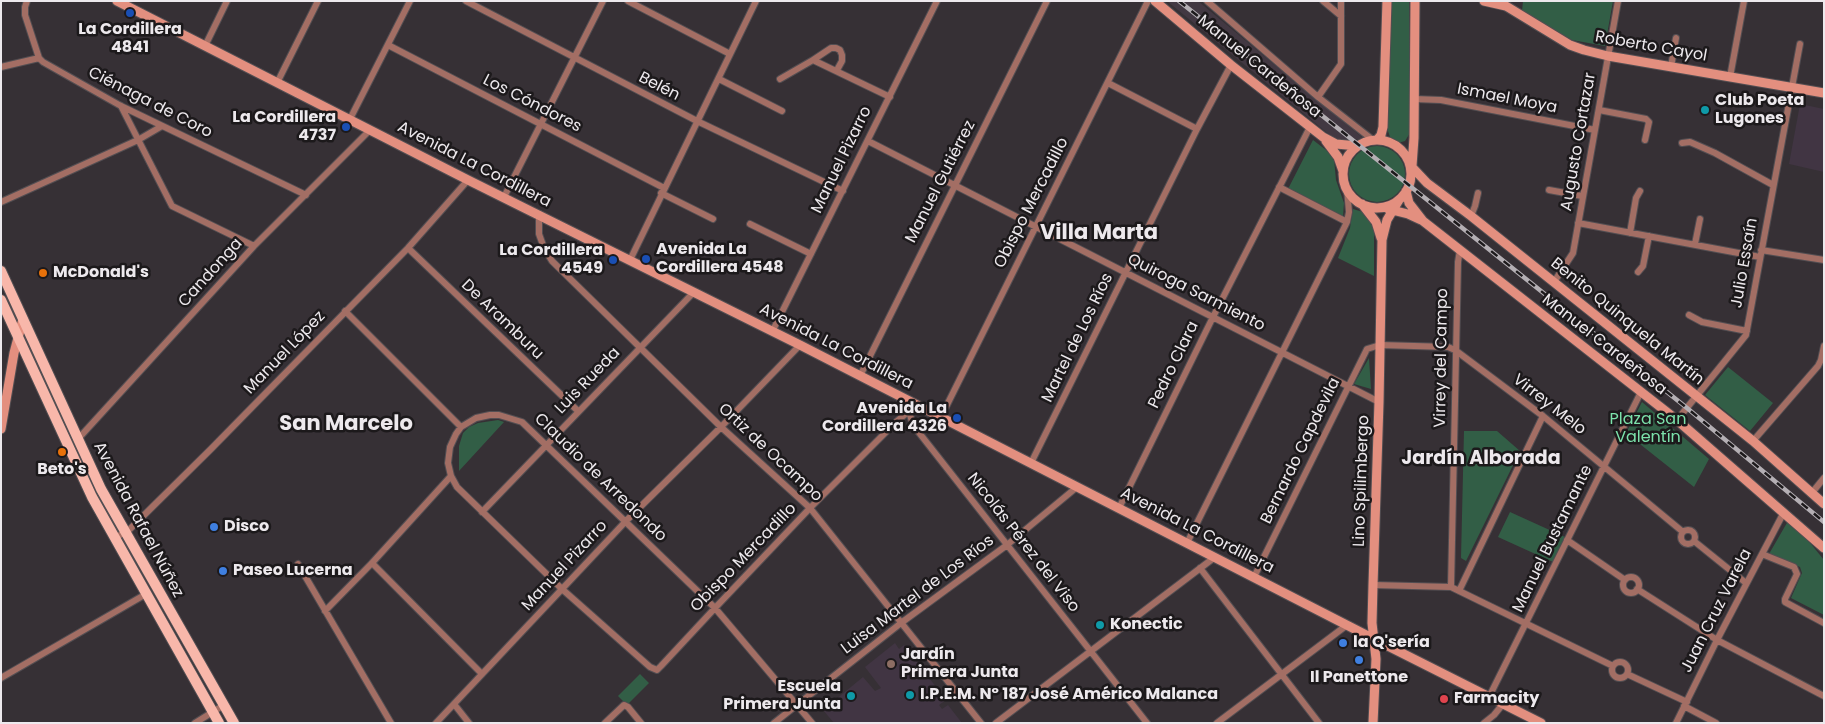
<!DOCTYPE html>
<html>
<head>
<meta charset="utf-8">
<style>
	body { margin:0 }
	#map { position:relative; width:1825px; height:724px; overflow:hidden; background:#363035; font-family:Poppins,sans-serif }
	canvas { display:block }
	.frame { position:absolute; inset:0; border:2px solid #ede9ed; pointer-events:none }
</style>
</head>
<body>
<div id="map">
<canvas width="1825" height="724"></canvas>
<div class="frame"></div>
</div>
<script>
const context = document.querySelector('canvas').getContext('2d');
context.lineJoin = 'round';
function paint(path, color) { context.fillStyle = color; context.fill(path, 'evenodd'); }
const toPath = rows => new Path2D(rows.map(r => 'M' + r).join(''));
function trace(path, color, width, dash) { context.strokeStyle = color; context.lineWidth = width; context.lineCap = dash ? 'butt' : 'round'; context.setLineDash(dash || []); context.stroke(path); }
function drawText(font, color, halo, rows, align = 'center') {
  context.font = font + ' Poppins,sans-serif'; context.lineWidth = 5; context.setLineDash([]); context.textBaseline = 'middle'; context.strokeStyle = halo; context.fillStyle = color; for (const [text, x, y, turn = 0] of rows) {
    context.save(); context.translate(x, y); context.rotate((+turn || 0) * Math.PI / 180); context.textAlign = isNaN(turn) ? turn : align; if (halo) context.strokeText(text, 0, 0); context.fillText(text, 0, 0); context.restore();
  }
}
const built = toPath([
	[1167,1,1198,1,1364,139,1337,141]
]);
const education = toPath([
	[1800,104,1824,109,1824,172,1789,164],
	[895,643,899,649,904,645,946,700,939,705,942,709,948,705,962,723,834,723,823,710,863,677,875,691,881,688,865,667]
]);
const green = toPath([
	[1392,1,1409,1,1410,133,1405,141,1398,143,1390,137,1387,128],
	[1523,1,1613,1,1605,46,1572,40,1522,11],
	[1313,140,1326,150,1334,159,1336,180,1344,203,1343,217,1288,189],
	'1349 174a28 28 0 1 1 56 0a28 28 0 1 1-56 0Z',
	[1353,209,1363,212,1374,227,1374,276,1338,258,1350,228],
	[1369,358,1371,389,1354,384],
	[1728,367,1773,403,1750,431,1705,395],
	[1642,402,1709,459,1694,487,1626,433],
	[498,420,504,422,459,471,459,446,463,433,469,427,478,423],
	[1464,431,1497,431,1520,451,1466,561,1461,558],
	[1510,512,1565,537,1553,562,1498,537],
	[1788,521,1811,544,1824,560,1824,615,1791,598,1802,573,1800,567,1769,554],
	[640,674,649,683,627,705,618,696]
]);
const street = toPath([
	[27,1,25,7,25,15,39,58,43,62,121,106,306,195],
	[466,1,697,121,843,191],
	[628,1,730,54],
	[1207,1,1318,97,1373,140],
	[1323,1,1341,16],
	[388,45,664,188],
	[205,46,227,1],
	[813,60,831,48,836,48,840,50,842,55,842,61,837,70],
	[1,67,39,58],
	[1671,67,1676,38],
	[1730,77,1744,1],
	[719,79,782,111],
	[780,79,813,60,890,97],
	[277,83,318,1],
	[1108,83,1197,129],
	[1318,97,1341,64,1341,1],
	[1414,99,1441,100,1595,130],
	[121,106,172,206,254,246],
	[1599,110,1646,119,1649,122,1645,140],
	[350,119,410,1],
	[868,141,1379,402],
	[1682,143,1690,142,1715,153,1773,185],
	[1279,187,1347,222],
	[1549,190,1582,196],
	[661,193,713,219],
	[504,197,603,1],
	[1,202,138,140,162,126],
	[539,214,539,234,544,248,552,261,721,427,810,508,981,723],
	[1471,216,1475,206,1478,193],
	[1578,223,1760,257],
	[750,224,811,254],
	[1630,233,1636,198,1640,191],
	[1695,244,1700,219],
	[408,248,578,411],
	[1761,250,1824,260],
	[630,260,756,1],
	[1638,272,1643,266,1649,236],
	[1554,282,1573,253,1618,1],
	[345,311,461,427],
	[1689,315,1702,322,1747,331],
	[772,332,937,1],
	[860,376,1047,1],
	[908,408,913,425,1147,723],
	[941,417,1148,1],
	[1677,420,1746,335,1800,44],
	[78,439,254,246,370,130],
	[1753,441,1818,366,1821,360,1824,346],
	[1031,463,1197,129,1231,65],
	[1811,494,1824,478],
	[1119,508,1213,317,1310,127],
	[482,512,693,293],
	'1681 537a7 7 0 1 1 14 0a7 7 0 1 1-14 0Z',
	[115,538,130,529,211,449,408,248,468,180],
	[1567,540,1625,580],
	[1694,541,1746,583],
	[1187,543,1347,222,1349,212,1347,189],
	[1762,554,1794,567,1797,574,1785,599,1785,602,1824,623],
	[372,563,482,674],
	[298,564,391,723],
	[1200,568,1319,723],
	[1254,577,1367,349,1380,345,1448,347,1455,350,1543,416,1683,532],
	'1623 585a8 8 0 1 1 16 0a8 8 0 1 1-16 0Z',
	[1373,585,1451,587,1613,666],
	[1451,587,1458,262,1460,250],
	[1637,589,1717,640,1824,696],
	[1459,591,1543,416],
	[325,611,372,563,451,476],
	'1612 670a8 8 0 1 1 16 0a8 8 0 1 1-16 0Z',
	[1627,674,1687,702],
	[1,678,146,594],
	[1489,697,1641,392],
	[454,704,469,723],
	[1684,706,1716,723],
	[195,723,224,705],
	[436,723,626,521,721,427,800,345],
	[605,723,624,705,628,707,641,723],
	[774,723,901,623,1007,545,1077,487],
	[812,723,715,608,522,422,499,415,490,415,476,418,461,427,456,434,450,447,448,463,451,476,457,487,562,589,650,667,657,670,661,666,715,608,810,508,896,422,909,411,919,406],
	[996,723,1215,557],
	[1217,723,1347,625],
	[1484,723,1494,715,1503,704],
	[1676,723,1717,640,1784,512]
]);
const secondary = toPath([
	[117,1,468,180,800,345,1374,639,1541,723],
	[1155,1,1231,65,1323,137,1336,144,1358,146],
	[1484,1,1506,6,1570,45,1584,50,1608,56,1824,93],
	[1377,140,1381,135,1383,127,1387,1],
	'1343 174a34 34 0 1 1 68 0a34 34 0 1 1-68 0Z',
	[1326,141,1338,157,1343,171],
	[1410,165,1427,183,1471,216,1753,441,1824,504],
	[1412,166,1414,138,1415,1],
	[1406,191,1409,203,1423,221,1677,420,1824,548],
	[1362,204,1376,222,1381,238],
	[1388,209,1408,214,1421,220],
	[1,429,14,353,23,319],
	[1373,723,1376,659,1372,623,1373,585,1379,402,1382,240,1387,220,1399,200]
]);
const primary = toPath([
	[1,271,101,489,234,723],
	[1,300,92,497,219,723]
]);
const rail = toPath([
	[1179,1,1687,408,1824,522]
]);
const markers = [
	[130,13,5,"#1a4fb4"],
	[1705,110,5,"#0f9aa8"],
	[346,127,5,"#1a4fb4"],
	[646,259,5,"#1a4fb4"],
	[613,260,5,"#1a4fb4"],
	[43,273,5,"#e8710a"],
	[957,418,5,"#1a4fb4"],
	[62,452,5,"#e8710a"],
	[214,527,5,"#3f7fe0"],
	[223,571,5,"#3f7fe0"],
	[1100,625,5,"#0f9aa8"],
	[1343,643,5,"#3f7fe0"],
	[1359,660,5,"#3f7fe0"],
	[891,664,5,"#8d6e63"],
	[910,695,5,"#0f9aa8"],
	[851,696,5,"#0f9aa8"],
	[1444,699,5,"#e0444e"]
];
const poiNames = [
	["La Cordillera",130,30,"center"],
	["4841",130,48,"center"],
	["Club Poeta",1715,101],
	["Lugones",1715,119],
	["La Cordillera",336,118,"right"],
	["4737",336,136,"right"],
	["Avenida La",656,250],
	["Cordillera 4548",656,268],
	["La Cordillera",603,251,"right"],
	["4549",603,269,"right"],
	["McDonald's",53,273],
	["Avenida La",947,409,"right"],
	["Cordillera 4326",947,427,"right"],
	["Beto's",62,470,"center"],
	["Disco",224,527],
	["Paseo Lucerna",233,571],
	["Konectic",1110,625],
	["la Q'sería",1353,643],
	["Jardín",901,655],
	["Primera Junta",901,673],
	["Il Panettone",1359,678,"center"],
	["Escuela",841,687,"right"],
	["Primera Junta",841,705,"right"],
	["I.P.E.M. Nº 187 José Américo Malanca",920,695],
	["Farmacity",1454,699]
];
const streetNames = [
	["Roberto Cayol",1651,47,10],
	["Manuel Cardeñosa",1259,67,39],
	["Belén",659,87,27],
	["Ismael Moya",1507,99,11],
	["Ciénaga de Coro",150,103,27],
	["Los Cóndores",532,104,27],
	["Augusto Cortazar",1579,142,-80],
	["Manuel Pizarro",842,160,-64],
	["Avenida La Cordillera",474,165,27],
	["Manuel Gutiérrez",941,182,-63],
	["Obispo Mercadillo",1032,203,-63],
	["Julio Essaín",1745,263,-80],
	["Candonga",211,273,-48],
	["Quiroga Sarmiento",1196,293,27],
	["De Aramburu",502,320,44],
	["Benito Quinquela Martín",1627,322,39],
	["Martel de Los Ríos",1078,338,-64],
	["Manuel Cardeñosa",1604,345,38],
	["Avenida La Cordillera",836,347,27],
	["Manuel López",285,353,-46],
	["Virrey del Campo",1442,358,-89],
	["Pedro Clara",1174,365,-64],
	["Luis Rueda",588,381,-46],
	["Virrey Melo",1549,405,38],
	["Bernardo Capdevila",1301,451,-64],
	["Ortiz de Ocampo",770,453,43],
	["Claudio de Arredondo",600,478,44],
	["Lino Spilimbergo",1362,481,-88],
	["Avenida Rafael Núñez",138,520,62],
	["Avenida La Cordillera",1197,531,27],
	["Manuel Bustamante",1553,539,-64],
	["Nicolás Pérez del Viso",1023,543,52],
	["Obispo Mercadillo",744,558,-46],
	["Manuel Pizarro",565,566,-47],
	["Luisa Martel de Los Ríos",918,595,-37],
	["Juan Cruz Varela",1717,611,-63]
];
const parkNames = [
	["Plaza San",1648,420],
	["Valentín",1648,438]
];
const quarterNames = [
	["Jardín Alborada",1481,459]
];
const districtNames = [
	["Villa Marta",1099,234],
	["San Marcelo",346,425]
];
paint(built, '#423842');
paint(education, '#413543');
paint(green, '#325e46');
trace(street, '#534e52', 8);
trace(secondary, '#534e52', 11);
trace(primary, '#534e52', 12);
trace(street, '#a36e64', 6);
trace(secondary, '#e38f7f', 9);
trace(primary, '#f8b7aa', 10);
trace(rail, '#b4afb4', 4.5);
trace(rail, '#1c191b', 2.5, [8]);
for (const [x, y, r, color] of markers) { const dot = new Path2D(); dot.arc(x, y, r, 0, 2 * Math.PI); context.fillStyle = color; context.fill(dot); trace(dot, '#1c191b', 2); }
drawText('bold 16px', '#ede9ed', '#1c191b', poiNames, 'left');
drawText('16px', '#ede9ed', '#1c191b', streetNames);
drawText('16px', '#7ce2ab', '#1c191b', parkNames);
drawText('bold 19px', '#ede9ed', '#1c191b', quarterNames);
drawText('bold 21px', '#ede9ed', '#1c191b', districtNames);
</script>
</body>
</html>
